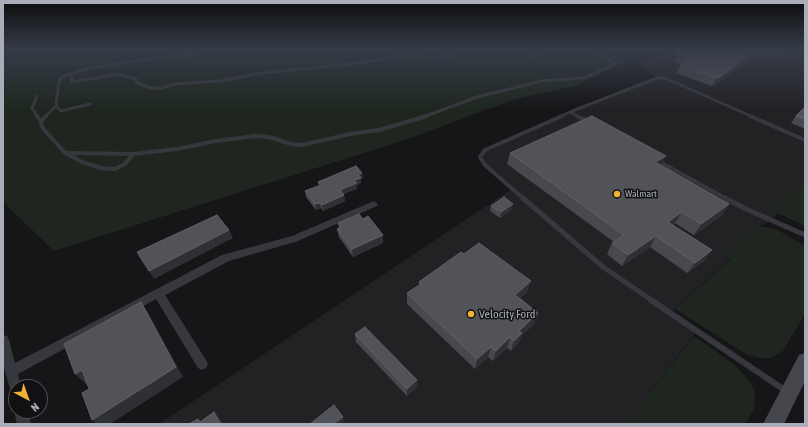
<!DOCTYPE html>
<html>
<head>
<meta charset="utf-8">
<style>
	body { margin:0 }
	#map { position:relative; width:808px; height:427px; overflow:hidden; background:#161618; font-family:"Asap Condensed",sans-serif }
	canvas { display:block }
	.frame { position:absolute; inset:0; border:4px solid #a8adb8; pointer-events:none }
	.north { position:absolute; left:8px; top:379px; width:40px; height:40px; box-sizing:border-box; background:#111113; border:1px solid #4d4f55; border-radius:50%; rotate:139deg; font-size:11px; font-weight:700; line-height:16px; text-align:center; color:#a8adb8 }
	.north::after { content:''; display:block; margin:auto; width:14px; height:18px; background:#f2b134; clip-path:polygon(50% 0,100% 100%,50% 72%,0 100%) }
</style>
</head>
<body>
<div id="map">
<canvas width="808" height="427"></canvas>
<div class="frame"></div>
<div class="north">N</div>
</div>
<script>
const context = document.querySelector('canvas').getContext('2d');
context.lineJoin = 'round';
function paint(path, color) { context.fillStyle = color; context.fill(path, 'evenodd'); }
const toPath = rows => new Path2D(rows.map(r => 'M' + r).join(''));
function trace(path, color, width, dash) { context.strokeStyle = color; context.lineWidth = width; context.lineCap = dash ? 'butt' : 'round'; context.setLineDash(dash || []); context.stroke(path); }
function drawText(font, color, halo, rows, align = 'center') {
  context.font = font + ' "Asap Condensed",sans-serif'; context.lineWidth = 3; context.setLineDash([]); context.textBaseline = 'middle'; context.strokeStyle = halo; context.fillStyle = color; for (const [text, x, y, turn = 0] of rows) {
    context.save(); context.translate(x, y); context.rotate((+turn || 0) * Math.PI / 180); context.textAlign = isNaN(turn) ? turn : align; if (halo) context.strokeText(text, 0, 0); context.fillText(text, 0, 0); context.restore();
  }
}
const built = toPath([
	[680,50,805,50,805,167,803,169,805,170,805,183,773,205,774,209,778,213,772,221,759,226,724,253,731,258,670,313,697,331,625,424,159,424,512,189,485,165,480,157,485,150,570,112,656,77,637,65,655,54]
]);
const green = toPath([
	[3,50,653,50,575,86,515,99,408,139,54,251,3,202],
	[805,183,805,226,778,213,774,209,773,205],
	[759,226,776,229,805,246,805,314,783,351,772,358,760,358,746,354,675,309,731,259,723,254],
	[694,336,735,365,746,377,754,389,755,399,753,411,745,424,625,424]
]);
const serviceFar3 = toPath([
	[207,52,120,63,87,69,70,74,72,78,71,82,118,74,136,79,137,83,151,88,162,88,175,84,219,81,263,73,359,63,405,55,438,58,450,56,463,50],
	[531,55,554,50],
	[70,74,62,77,59,81,56,106,61,111,90,104],
	[37,96,32,108,38,117],
	[45,117,56,106],
	[423,117,477,97,542,81,584,78,615,64,601,54,587,50],
	[559,117,570,112],
	[579,117,570,112,657,78,665,78,753,117]
]);
const serviceFar2 = toPath([
	[37,116,41,121],
	[46,116,41,121,42,127,64,152,82,162,101,168,115,169,125,164,133,154,177,149,216,141,255,136,269,137,291,144,302,145,350,134,379,130,427,116],
	[577,116,589,122],
	[750,116,805,140],
	[68,153,133,154],
	[658,161,727,199],
	[524,199,485,165,480,157,485,150,562,116]
]);
const serviceFar1 = toPath([
	[523,198,603,267,653,301],
	[725,198,746,209,805,235]
]);
const service = toPath([
	[651,300,786,391]
]);
const minor = toPath([
	[374,201,378,204,377,206,298,241,229,261,165,295,206,360,208,364,206,368,202,370,198,368,156,299,18,374,21,387,16,387,16,398,12,396,3,364,3,335,7,336,9,340,15,363,222,255,292,236,374,201],
	[16,407,16,411,28,411,31,424,17,424,14,411,16,407]
]);
const secondary = toPath([
	[805,353,805,381,784,424,763,424,799,355,805,353]
]);
const wall = toPath([
	[684,50,805,50,762,59,755,55,716,85,712,86,676,73,680,66,682,64,674,62,677,54],
	[805,107,805,129,791,123,796,116],
	[510,153,661,165,729,204,722,215,694,235,675,223,673,225,704,261,687,273,650,247,622,266,607,254,612,243,614,242,507,164],
	[362,173,363,178,361,179,361,183,357,185,357,189,343,194,345,201,323,211,321,208,316,210,306,197,305,191,319,186,318,182],
	[491,206,512,209,500,218,490,211],
	[363,219,383,235,383,243,353,257,339,237,337,229,339,228,338,223],
	[464,254,527,292,520,298,538,313,534,324,521,336,519,343,511,351,507,348,493,361,488,357,475,369,407,304,407,293,419,285,419,282],
	[355,334,417,387,407,396,356,342]
]);
const shadedWall = toPath([
	[755,50,757,50,755,55,716,85,712,86,716,78],
	[781,50,805,50,805,54,762,59,766,52],
	[666,156,660,167,655,162],
	[362,173,363,178,361,179,361,183,357,185,357,189,340,195,340,190,354,180,358,174],
	[344,195,345,201,323,211,322,205],
	[320,203,321,208,316,210,315,204],
	[513,204,512,209,500,218,501,212],
	[729,204,722,215,694,235,701,224],
	[682,212,675,223,662,233,668,222],
	[229,230,233,238,154,279,149,271],
	[383,235,383,243,353,257,352,249],
	[656,236,650,247,622,266,628,255],
	[712,250,704,261,687,273,695,263],
	[531,281,527,292,512,305,515,295],
	[141,302,148,313,183,377,110,424,97,424,92,420],
	[538,313,534,324,521,336,519,343,511,351,514,341,519,331],
	[510,337,507,348,493,361,496,351],
	[491,347,488,357,475,369,477,359],
	[82,370,92,380,86,384,75,374],
	[417,380,417,387,407,396,407,389],
	[214,412,221,421,222,424,221,424],
	[343,417,344,421,340,424,333,424]
]);
const building = toPath([
	[684,50,755,50,720,77,716,78,680,66,691,59,677,54,684,50],
	[763,50,781,50,766,52,763,50],
	[805,107,805,119,796,116,805,107],
	[592,116,666,156,655,162,729,204,701,224,682,212,668,222,712,250,695,263,656,236,628,255,612,243,624,235,510,153,592,116],
	[356,166,362,173,358,174,361,178,354,180,357,183,340,190,344,195,322,205,320,203,315,204,305,191,321,185,318,182,356,166],
	[504,197,513,204,501,212,491,206,504,197],
	[359,214,363,219,368,216,383,235,352,249,337,229,341,227,338,223,359,214],
	[217,215,229,230,149,271,137,252,217,215],
	[479,243,531,281,515,295,538,313,519,331,522,333,514,341,510,337,496,351,491,347,477,359,407,293,421,284,419,282,461,252,464,254,479,243],
	[141,302,176,367,92,420,82,393,89,389,82,370,75,374,64,344,141,302],
	[365,327,417,380,407,389,355,334,365,327],
	[334,405,343,417,333,424,310,424,334,405],
	[214,412,221,424,189,424,198,419,200,422,214,412]
]);
const markers = [
	[617,194,4,"#f2b134"],
	[471,314,4,"#f2b134"]
];
const poiNames = [
	["Walmart",625,194]
];
const nearPoinames = [
	["Velocity Ford",479,314]
];
paint(built, '#222225');
paint(green, '#1e261f');
trace(serviceFar3, '#37383d', 3);
trace(serviceFar2, '#37383d', 4);
trace(serviceFar1, '#37383d', 5);
trace(service, '#37383d', 6);
paint(minor, '#37383d');
paint(secondary, '#45474d');
paint(wall, '#47494d');
paint(shadedWall, '#2f3033');
paint(building, '#525359');
trace(building, '#5f6168', 1);
const sky = context.createLinearGradient(0, 0, 0, 110);
sky.addColorStop(0, '#0c0c0d');
sky.addColorStop(0.45, '#363c48');
sky.addColorStop(1, '#363c4800');
context.fillStyle = sky;
context.fillRect(0, 0, 808, 110);
for (const [x, y, r, color] of markers) { const dot = new Path2D(); dot.arc(x, y, r, 0, 2 * Math.PI); context.fillStyle = color; context.fill(dot); trace(dot, '#111113', 1.5); }
drawText('10px', '#a8adb8', '#111113', poiNames, 'left');
drawText('12px', '#a8adb8', '#111113', nearPoinames, 'left');
</script>
</body>
</html>
